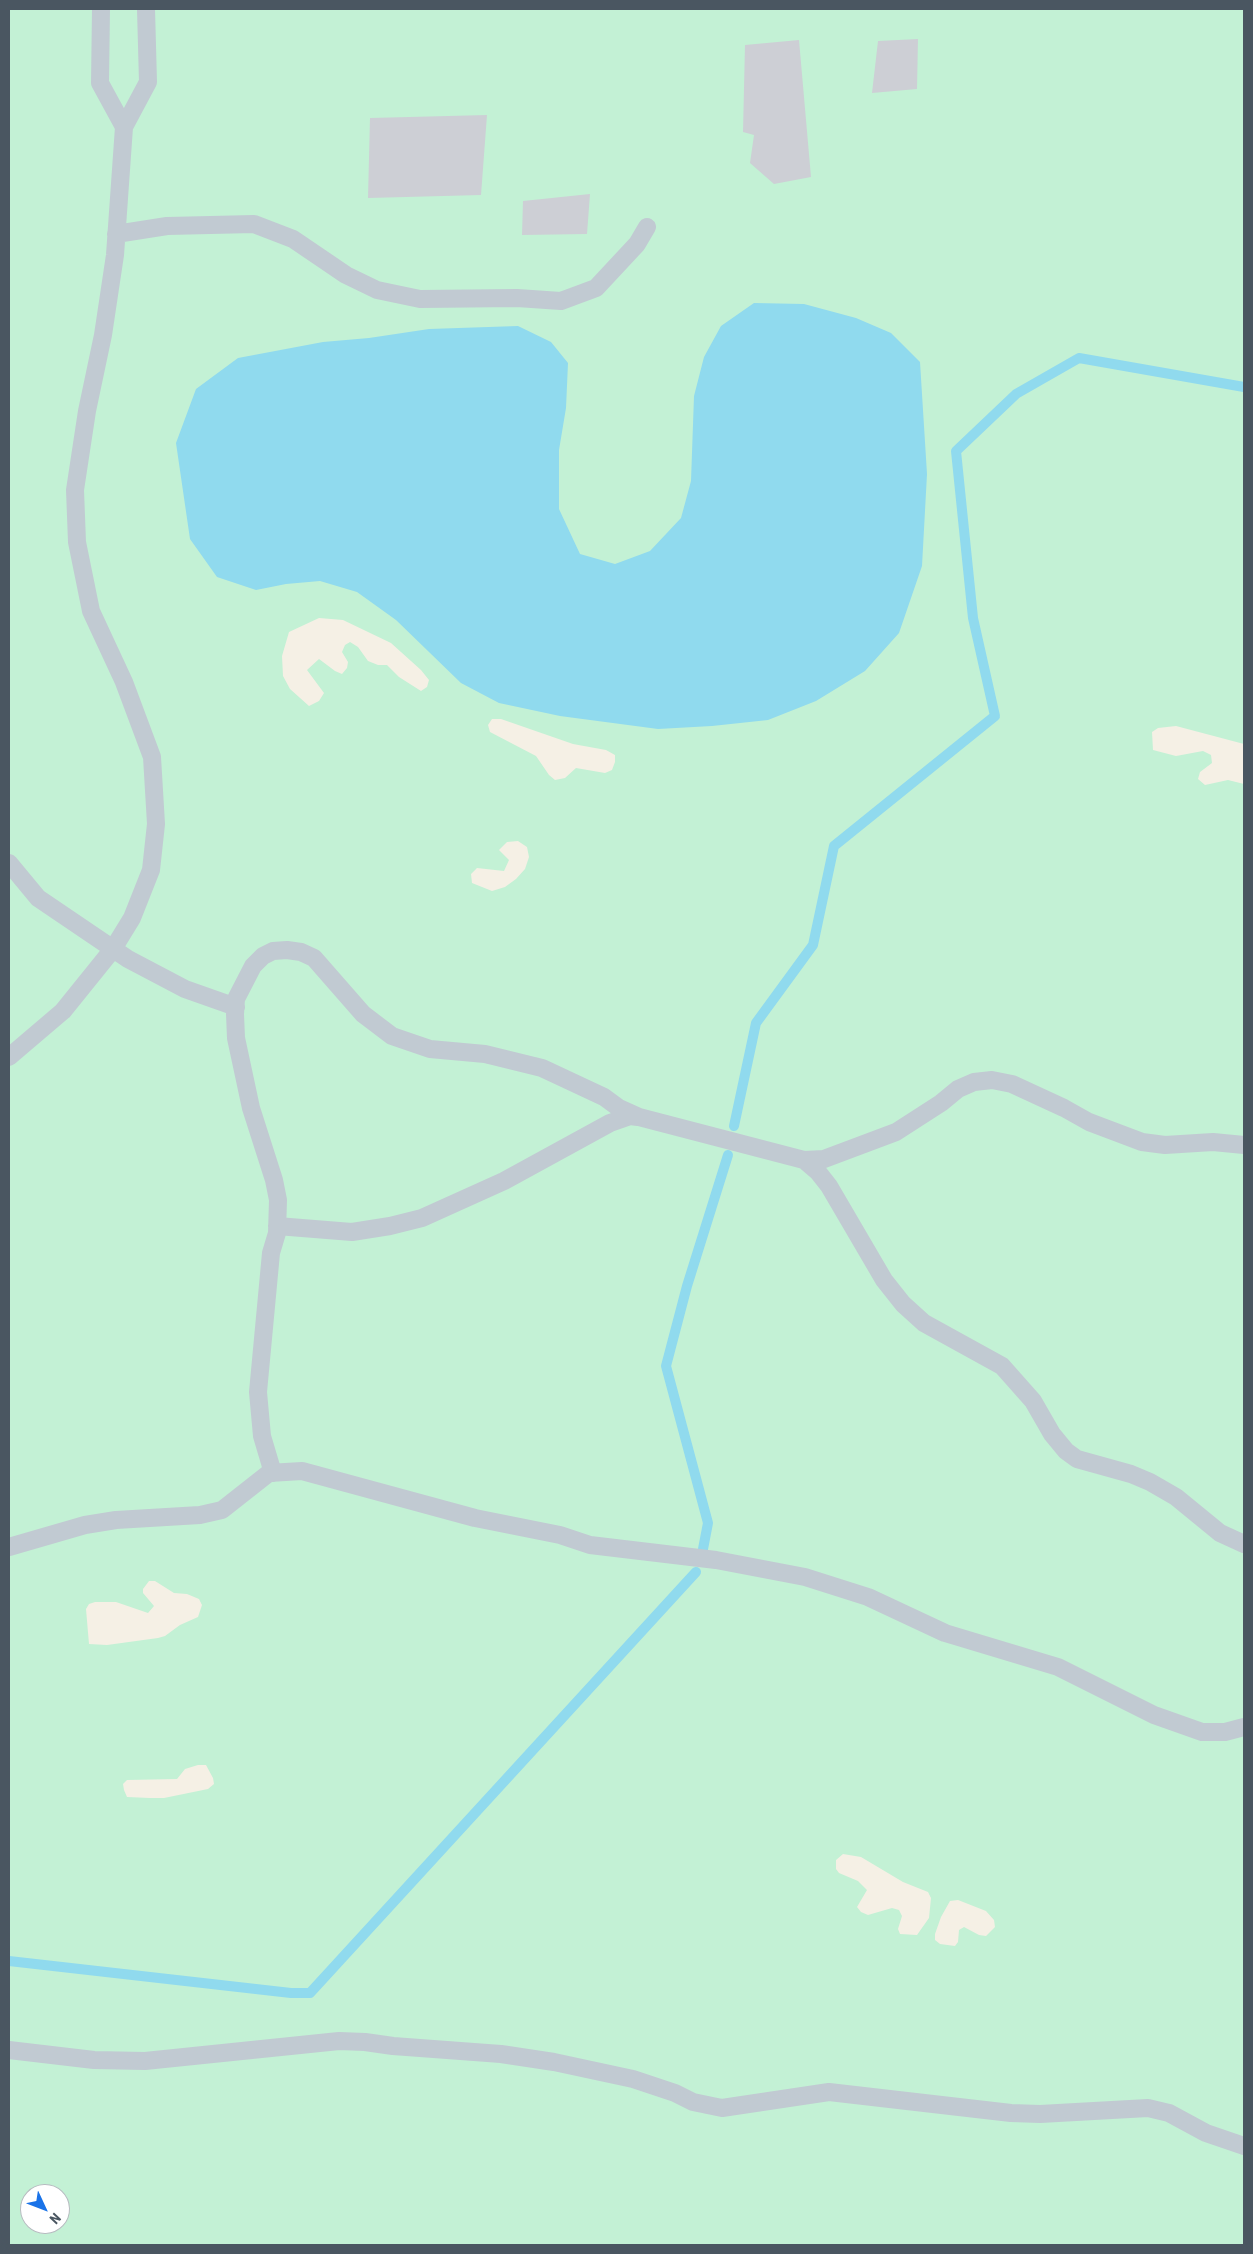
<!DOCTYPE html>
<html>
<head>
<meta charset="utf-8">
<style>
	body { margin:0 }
	#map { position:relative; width:1253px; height:2254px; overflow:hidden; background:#f5f3f3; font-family:"Roboto Condensed",sans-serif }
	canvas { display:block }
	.frame { position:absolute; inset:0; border:10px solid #4a5661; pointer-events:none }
	.north { position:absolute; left:20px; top:2184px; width:50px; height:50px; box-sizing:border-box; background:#fff; border:1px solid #b7bbc0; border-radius:50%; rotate:133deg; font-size:14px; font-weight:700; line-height:20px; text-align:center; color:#4a5661 }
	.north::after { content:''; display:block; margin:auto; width:18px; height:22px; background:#1a73e8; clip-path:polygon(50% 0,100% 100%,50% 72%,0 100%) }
</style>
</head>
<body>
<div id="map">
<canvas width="1253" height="2254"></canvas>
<div class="frame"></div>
<div class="north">N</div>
</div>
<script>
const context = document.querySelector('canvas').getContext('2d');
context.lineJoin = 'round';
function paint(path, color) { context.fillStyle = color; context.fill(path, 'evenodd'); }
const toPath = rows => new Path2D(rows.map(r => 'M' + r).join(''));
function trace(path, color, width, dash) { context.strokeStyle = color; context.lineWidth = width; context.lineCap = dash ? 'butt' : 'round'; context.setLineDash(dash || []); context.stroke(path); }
const green = toPath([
	[9,9,1244,9,1244,2245,9,2245],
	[30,2194,60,2194,60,2224,30,2224]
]);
const sand = toPath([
	[319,618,343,620,391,643,421,670,429,680,427,687,421,691,399,677,387,665,378,665,368,661,358,647,350,642,345,645,342,652,348,662,347,668,342,674,335,671,319,659,307,670,324,693,319,701,309,706,290,689,283,676,282,656,289,632],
	[492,719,501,719,573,744,606,750,615,755,615,762,612,770,605,773,576,768,565,778,555,780,549,775,536,756,490,732,488,725],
	[1176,726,1244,744,1244,784,1228,780,1205,785,1198,779,1200,772,1212,763,1211,755,1203,751,1176,756,1153,750,1152,732,1158,728],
	[518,841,527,847,529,857,525,869,516,879,505,887,492,891,472,883,471,874,477,868,504,871,509,860,499,850,507,842],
	[149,1581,155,1581,174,1593,187,1594,199,1599,202,1605,198,1617,180,1625,165,1636,158,1638,107,1645,89,1644,86,1609,89,1604,95,1602,116,1602,148,1613,154,1606,143,1593,143,1589],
	[198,1765,206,1765,213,1778,214,1784,208,1789,164,1798,150,1798,127,1797,124,1790,123,1784,127,1780,177,1779,185,1769],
	[843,1854,861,1857,903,1882,928,1892,931,1898,929,1918,917,1935,900,1934,898,1929,902,1916,899,1910,892,1908,868,1915,861,1912,857,1907,867,1890,858,1881,839,1873,836,1869,836,1860],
	[958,1900,986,1911,994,1920,995,1927,986,1936,979,1935,964,1927,959,1930,958,1942,955,1946,940,1944,935,1940,935,1934,941,1917,950,1901]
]);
const water = toPath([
	[754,303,804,304,856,318,891,333,920,362,927,474,922,566,899,633,865,671,816,701,768,720,712,726,658,729,560,716,499,703,461,683,396,620,357,592,320,581,286,584,256,590,217,577,190,539,176,443,196,389,238,358,323,342,369,338,429,329,518,326,551,342,568,363,566,408,559,450,559,509,580,554,615,564,650,551,681,518,691,481,694,396,704,357,721,326]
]);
const stream = toPath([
	[734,1126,756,1023,813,945,834,846,995,716,973,618,956,451,1016,394,1079,358,1244,387],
	[703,1549,708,1523,666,1366,687,1286,728,1155],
	[9,1961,291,1993,310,1993,696,1572]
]);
const building = toPath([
	[918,39,917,89,872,93,878,41],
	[799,40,811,177,774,184,750,163,754,135,743,132,745,45],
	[487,115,481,195,368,198,370,118],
	[590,194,587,234,522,235,523,201]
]);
const lane = toPath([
	[101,9,100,83,124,127],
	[116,234,167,226,254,224,293,239,346,275,377,290,420,299,517,298,561,301,596,288,637,244,647,227],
	[9,863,38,898,128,959,185,989,236,1007],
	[9,1057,63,1011,113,949,132,918,151,870,156,824,152,757,124,682,91,611,77,542,75,490,87,411,103,335,115,255,124,127,148,82,146,9],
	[804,1160,824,1159,896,1132,941,1103,958,1089,974,1082,992,1080,1012,1084,1064,1108,1089,1122,1142,1142,1165,1145,1213,1142,1244,1145],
	[277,1226,352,1232,390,1226,422,1218,504,1181,610,1123,630,1116,638,1117],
	[273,1473,262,1436,258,1392,271,1253,277,1233,278,1200,274,1180,251,1108,236,1038,235,1014,236,999,253,966,263,956,273,951,287,950,301,952,314,958,363,1014,392,1036,430,1049,485,1054,542,1068,604,1097,619,1108,639,1117,804,1160,818,1172,829,1186,884,1280,903,1304,924,1323,1002,1366,1033,1401,1052,1434,1066,1451,1077,1459,1131,1474,1150,1482,1176,1497,1220,1533,1244,1544],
	[9,1547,85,1525,116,1520,200,1515,222,1510,269,1473,302,1471,475,1518,560,1535,590,1545,716,1560,805,1577,868,1597,945,1633,1058,1667,1154,1715,1202,1732,1225,1732,1244,1727],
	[9,2050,94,2060,145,2061,339,2041,365,2042,393,2046,501,2054,554,2062,633,2079,675,2093,693,2102,722,2108,829,2092,1011,2113,1040,2114,1148,2108,1169,2113,1206,2133,1244,2146]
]);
paint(green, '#c3f1d5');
paint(sand, '#f5f0e5');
paint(water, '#90daee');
trace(stream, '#90daee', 10);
paint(building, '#cdcfd5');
trace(lane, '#c1cad2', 18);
</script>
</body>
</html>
